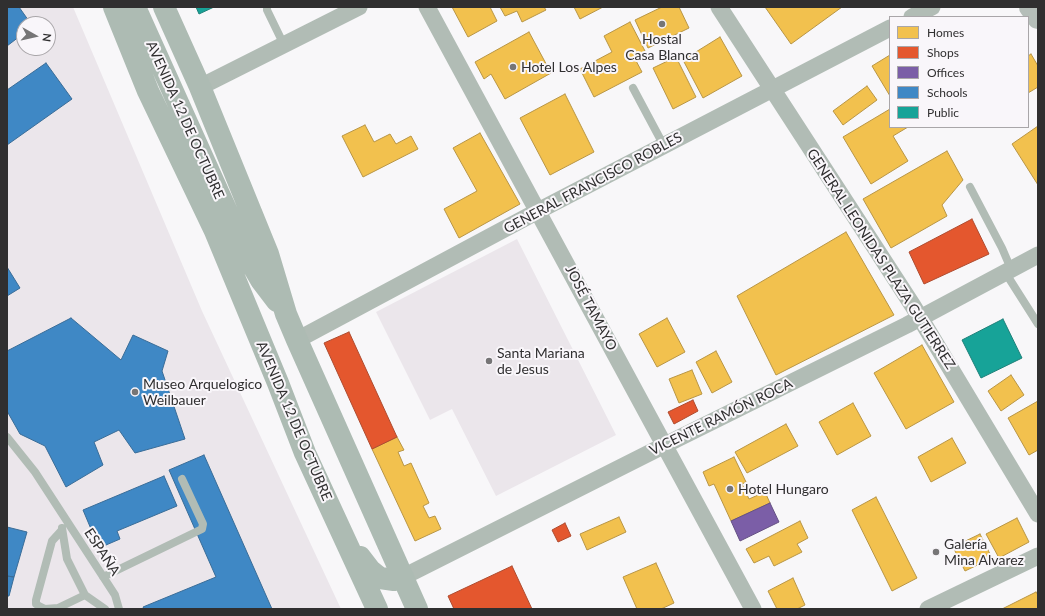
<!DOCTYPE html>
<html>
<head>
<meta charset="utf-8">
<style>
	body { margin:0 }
	#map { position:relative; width:1045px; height:616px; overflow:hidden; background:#f8f7f9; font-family:Lato,sans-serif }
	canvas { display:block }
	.frame { position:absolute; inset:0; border:8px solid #302f30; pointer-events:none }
	.legend { position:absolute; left:889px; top:16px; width:140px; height:112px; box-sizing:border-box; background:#f9f6fa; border:1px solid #a9a6a9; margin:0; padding:5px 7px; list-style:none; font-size:12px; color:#302f30 }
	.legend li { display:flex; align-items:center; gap:8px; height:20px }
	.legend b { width:20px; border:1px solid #a9a6a9 }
	.north { position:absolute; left:16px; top:16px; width:40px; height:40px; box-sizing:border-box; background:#f9f6fa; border:1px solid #a9a6a9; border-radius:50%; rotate:98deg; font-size:11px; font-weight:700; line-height:16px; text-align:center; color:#302f30 }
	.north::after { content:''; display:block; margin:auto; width:14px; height:18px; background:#767576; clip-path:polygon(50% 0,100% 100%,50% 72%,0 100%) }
</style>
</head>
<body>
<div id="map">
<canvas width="1045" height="616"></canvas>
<div class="frame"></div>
<ul class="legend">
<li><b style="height:11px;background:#f2c14e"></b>Homes</li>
<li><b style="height:11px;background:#e4572e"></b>Shops</li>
<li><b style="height:11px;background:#7b5ea7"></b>Offices</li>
<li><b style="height:11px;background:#3f88c5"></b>Schools</li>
<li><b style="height:11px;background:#17a398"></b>Public</li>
</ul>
<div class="north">N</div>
</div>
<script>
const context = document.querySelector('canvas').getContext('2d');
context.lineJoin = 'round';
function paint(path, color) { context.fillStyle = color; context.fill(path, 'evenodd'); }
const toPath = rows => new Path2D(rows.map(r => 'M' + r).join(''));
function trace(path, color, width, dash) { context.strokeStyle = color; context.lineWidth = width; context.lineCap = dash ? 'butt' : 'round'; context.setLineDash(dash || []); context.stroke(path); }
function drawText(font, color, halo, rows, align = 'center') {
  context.font = font + ' Lato,sans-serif'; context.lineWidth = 4; context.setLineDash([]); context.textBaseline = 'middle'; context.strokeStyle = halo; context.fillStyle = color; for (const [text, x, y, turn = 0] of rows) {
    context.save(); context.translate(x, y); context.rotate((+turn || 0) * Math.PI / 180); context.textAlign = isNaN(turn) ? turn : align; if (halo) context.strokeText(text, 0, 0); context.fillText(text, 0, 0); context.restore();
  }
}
const built = toPath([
	[7,7,73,7,202,311,341,609,7,609],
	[24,24,48,24,48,48,24,48],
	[517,239,616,435,496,496,452,409,430,420,376,312]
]);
const homes = toPath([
	[452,7,490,7,497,21,468,37,452,7],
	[500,7,544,7,546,10,522,22,517,11,505,16,500,7],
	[574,7,603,7,580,19,574,7],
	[662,7,679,7,689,28,648,48,635,20,662,7],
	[765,7,842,7,791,44,765,7],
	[630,22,645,51,634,57,642,72,594,97,580,69,612,52,604,36,630,22],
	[529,32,551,73,505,99,491,74,484,79,475,62,529,32],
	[720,37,742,76,703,98,683,60,720,37],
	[1031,54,1038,66,1038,87,1028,93,1028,56,1031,54],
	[890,55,890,96,872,66,890,55],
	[676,57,696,97,673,109,653,68,676,57],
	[867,86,877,100,843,125,833,111,867,86],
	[565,94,594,152,550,175,520,118,565,94],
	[890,109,890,127,908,127,893,136,908,161,871,184,843,137,890,109],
	[365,125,374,142,390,134,396,144,411,136,418,149,363,177,342,136,365,125],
	[1038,126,1038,185,1012,144,1038,126],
	[480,133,520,204,459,238,444,209,477,191,453,148,480,133],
	[947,151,963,180,942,205,947,216,891,248,863,199,947,151],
	[846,232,894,315,776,375,737,296,846,232],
	[667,318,685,352,657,367,639,334,667,318],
	[922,345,954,402,906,429,874,373,922,345],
	[716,351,732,382,712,393,696,362,716,351],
	[692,370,702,394,679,403,669,379,692,370],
	[1011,375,1024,395,1001,411,988,391,1011,375],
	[1038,401,1038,450,1029,455,1008,418,1038,401],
	[853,403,871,436,837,455,819,422,853,403],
	[786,424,798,446,747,473,735,452,786,424],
	[397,437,404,450,398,452,404,466,411,463,429,503,423,506,429,518,435,516,441,529,415,541,372,449,397,437],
	[952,438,966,463,931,482,918,457,952,438],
	[734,457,746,482,742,484,749,499,765,492,770,503,731,521,714,484,709,486,703,472,734,457],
	[876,497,917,578,892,591,852,510,876,497],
	[619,517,626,532,587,550,580,534,619,517],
	[1017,518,1029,542,999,558,986,534,1017,518],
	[800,521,808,538,797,544,802,552,774,566,769,556,754,563,746,549,800,521],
	[980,534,992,558,965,571,953,547,980,534],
	[656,563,674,603,661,609,637,609,623,577,656,563],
	[793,578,805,605,797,609,777,609,768,591,793,578],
	[1036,592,1038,595,1038,609,1002,609,1036,592]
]);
const shops = toPath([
	[972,219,989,254,924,284,909,252,972,219],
	[349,332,397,437,372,449,324,343,349,332],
	[693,400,698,411,674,424,668,412,693,400],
	[565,523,571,536,558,542,552,530,565,523],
	[512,566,532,609,454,609,448,596,512,566]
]);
const offices = toPath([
	[770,503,779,522,740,541,731,521,770,503]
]);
const schools = toPath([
	[7,7,19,7,31,24,24,24,24,33,7,46,7,7],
	[46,63,72,99,7,145,7,90,46,63],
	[7,267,20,288,7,296,7,267],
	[71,318,121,360,133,335,168,351,162,371,185,439,135,453,119,430,94,442,103,465,66,487,45,446,20,434,7,411,7,351,71,318],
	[204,455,272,609,144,609,143,607,216,577,169,470,204,455],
	[164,476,177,506,117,531,120,539,99,548,83,510,164,476],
	[7,527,27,532,14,577,7,576,7,527],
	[7,576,14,577,9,596,7,596,7,576]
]);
const public = toPath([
	[196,7,214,7,199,14,196,7],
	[1003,319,1022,358,981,378,962,340,1003,319]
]);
const lane = toPath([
	[267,7,267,10,284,45],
	[633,88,664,146],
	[970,187,1002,248,1011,269],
	[1005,272,1038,324],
	[7,437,35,472,115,595,119,609],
	[62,528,67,559,85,595,105,609],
	[62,530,52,541,36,600,36,604,39,606,45,609,58,608,85,595],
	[103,577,202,529,203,524,182,479]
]);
const street = toPath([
	[427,7,753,609],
	[719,7,913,306,1038,514],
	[912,17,932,7],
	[200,87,359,7],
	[297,340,538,211,890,28],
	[403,577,679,438,907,325,1038,255],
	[928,609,1038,556]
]);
const secondary = toPath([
	[114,7,148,91,215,231,278,383,305,453,377,609],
	[135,7,246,254,261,280,277,301],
	[164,7,200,87,268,254,286,314,297,340,417,609],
	[360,557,370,570,380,578,394,580,403,577]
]);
const primary = toPath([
	[1030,7,1038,18]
]);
const markers = [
	[662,24,4,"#767576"],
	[513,67,4,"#767576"],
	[489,361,4,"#767576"],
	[135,392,4,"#767576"],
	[730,489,4,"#767576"],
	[936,552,4,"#767576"]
];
const poiNames = [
	["Hostal",662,39,"center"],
	["Casa Blanca",662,55,"center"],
	["Hotel Los Alpes",521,67],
	["Santa Mariana",497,353],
	["de Jesus",497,369],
	["Museo Arquelogico",143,384],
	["Weilbauer",143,400],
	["Hotel Hungaro",738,489],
	["Galería",944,544],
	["Mina Alvarez",944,560]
];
const streetNames = [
	["AVENIDA 12 DE OCTUBRE",185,120,66],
	["GENERAL FRANCISCO ROBLES",593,183,-28],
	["GENERAL LEONIDAS PLAZA GUTIERREZ",881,259,57],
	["JOSÉ TAMAYO",591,308,62],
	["VICENTE RAMÓN ROCA",721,417,-26],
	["AVENIDA 12 DE OCTUBRE",294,421,67],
	["ESPAÑA",102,552,57]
];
paint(built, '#ebe6eb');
paint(homes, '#f2c14e');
trace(homes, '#b89545', 1);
paint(shops, '#e4572e');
trace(shops, '#ae4b2f', 1);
paint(offices, '#7b5ea7');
trace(offices, '#645083', 1);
paint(schools, '#3f88c5');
trace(schools, '#3a6d98', 1);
paint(public, '#17a398');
trace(public, '#1e8079', 1);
trace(lane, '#b1bcb5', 8);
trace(street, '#b1bcb5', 17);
trace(secondary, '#adbbb3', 22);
trace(primary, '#b5beb9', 22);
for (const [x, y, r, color] of markers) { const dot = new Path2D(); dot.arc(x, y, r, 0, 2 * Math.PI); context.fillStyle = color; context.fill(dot); trace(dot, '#f9f6fa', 1.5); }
drawText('14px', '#302f30', '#f9f6fa', poiNames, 'left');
drawText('14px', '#302f30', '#f9f6fa', streetNames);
</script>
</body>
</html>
